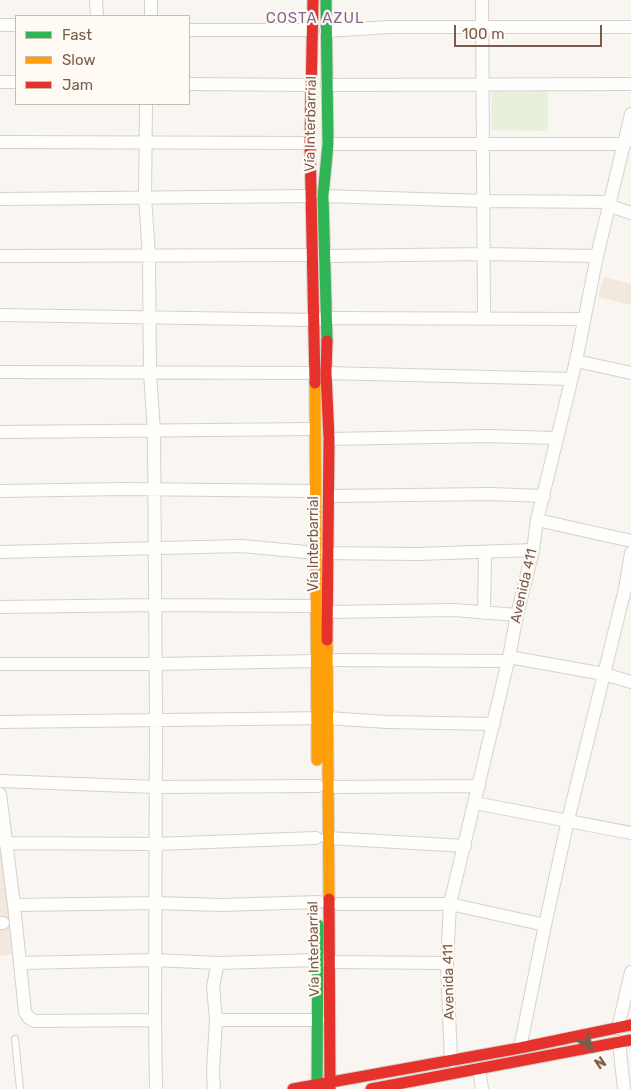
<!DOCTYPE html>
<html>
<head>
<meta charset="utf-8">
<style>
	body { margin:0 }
	#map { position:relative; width:631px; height:1089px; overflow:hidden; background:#f9f5f0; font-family:Rubik,sans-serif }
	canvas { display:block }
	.legend { position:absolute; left:15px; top:15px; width:175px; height:90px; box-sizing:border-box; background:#fffaf3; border:1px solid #cabbb1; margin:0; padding:6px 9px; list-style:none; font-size:15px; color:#7a5c4d }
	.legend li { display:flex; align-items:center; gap:10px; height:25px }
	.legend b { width:25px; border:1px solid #cabbb1 }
	.north { position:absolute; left:566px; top:1024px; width:50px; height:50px; -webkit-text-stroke:4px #fffaf3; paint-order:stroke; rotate:146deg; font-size:14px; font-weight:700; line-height:20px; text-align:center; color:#7a5c4d }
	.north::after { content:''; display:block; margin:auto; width:18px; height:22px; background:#7a5c4d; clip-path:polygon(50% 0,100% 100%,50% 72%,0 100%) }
	.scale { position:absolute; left:454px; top:25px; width:148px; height:22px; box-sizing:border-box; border:2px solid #7a5c4d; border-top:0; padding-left:6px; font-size:15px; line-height:18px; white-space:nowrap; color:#7a5c4d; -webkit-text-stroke:4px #fffaf3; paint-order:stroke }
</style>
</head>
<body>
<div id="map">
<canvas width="631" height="1089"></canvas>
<ul class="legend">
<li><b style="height:6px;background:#30b455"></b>Fast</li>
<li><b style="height:6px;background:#ff9f0a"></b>Slow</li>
<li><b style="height:6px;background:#e5322d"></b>Jam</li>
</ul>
<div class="north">N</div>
<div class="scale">100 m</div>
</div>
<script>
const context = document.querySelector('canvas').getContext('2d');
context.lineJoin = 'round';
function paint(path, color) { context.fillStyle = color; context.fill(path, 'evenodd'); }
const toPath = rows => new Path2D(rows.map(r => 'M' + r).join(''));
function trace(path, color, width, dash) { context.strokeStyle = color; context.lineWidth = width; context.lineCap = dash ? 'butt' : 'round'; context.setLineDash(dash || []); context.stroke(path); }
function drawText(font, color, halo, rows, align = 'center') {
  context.font = font + ' Rubik,sans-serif'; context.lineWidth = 4.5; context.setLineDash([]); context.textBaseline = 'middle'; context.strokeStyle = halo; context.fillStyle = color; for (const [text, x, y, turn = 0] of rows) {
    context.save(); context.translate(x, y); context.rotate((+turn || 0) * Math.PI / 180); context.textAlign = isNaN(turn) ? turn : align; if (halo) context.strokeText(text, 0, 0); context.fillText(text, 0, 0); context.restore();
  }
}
const residential = toPath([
	[604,277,631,284,631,305,598,297],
	[0,836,14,954,0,956]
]);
const green = toPath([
	[492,91,548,91,548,131,491,130]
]);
const lane = toPath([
	[15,1039,20,1089]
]);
const street = toPath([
	[96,0,97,16],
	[151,0,151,16],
	[482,0,484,318],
	[0,25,16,25],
	[189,30,311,30],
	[326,31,389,27,631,27],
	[0,82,16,82],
	[189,84,311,85],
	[327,85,631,84],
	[146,104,145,198,149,255,150,374,154,430,156,721,155,1020,156,1089],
	[0,142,310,143],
	[328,144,625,144],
	[323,196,484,201,611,202],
	[0,199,311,196],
	[610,206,631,213],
	[0,256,312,255],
	[326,256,485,254,597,256],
	[0,315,315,320,327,318,584,319],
	[576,361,631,373],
	[0,372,314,373],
	[326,373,571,379],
	[0,432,314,429],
	[329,439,488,436,556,438],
	[0,491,122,489,315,491],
	[329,496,490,494,544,496],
	[537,520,631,541],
	[0,552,242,546,316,553,418,554,533,550],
	[0,607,155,605,316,606],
	[328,612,454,610,517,615],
	[484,613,485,552],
	[509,657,604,674,631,682],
	[327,660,508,661],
	[0,664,156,664,316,661],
	[0,722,328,718,387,722,494,724],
	[0,781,155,787,318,786],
	[328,787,479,786],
	[0,794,14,905,25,1012,29,1018,34,1021,155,1020],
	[475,803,631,833],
	[327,838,465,846],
	[5,843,156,844,316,838],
	[339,904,450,904,545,925,520,1048],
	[14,905,156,903,221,905,319,902],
	[0,923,3,923],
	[545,925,568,820,625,589,631,553],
	[21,963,155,960,218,963,318,960,330,962,447,963],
	[216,1020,318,1020],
	[618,1028,631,972],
	[619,1042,624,1089],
	[451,1061,447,963,450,904,509,657,517,615,533,550,537,520,576,361,597,256,631,114],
	[479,1069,482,1089],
	[214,1089,213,1072,216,1020,213,986,218,963]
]);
const fast = toPath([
	[326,0,328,144,323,196,327,341],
	[317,1089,318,925]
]);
const slow = toPath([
	[315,383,317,760],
	[327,640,329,899]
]);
const jam = toPath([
	[313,0,310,143,315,383],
	[327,341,326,373,329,439,327,640],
	[329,899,330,1089],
	[293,1089,520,1048,631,1025],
	[371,1089,631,1040]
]);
const streetNames = [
	["Vía Interbarrial",311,124,-89],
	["Vía Interbarrial",314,544,-90],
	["Avenida 411",524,586,-77],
	["Vía Interbarrial",314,949,-91],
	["Avenida 411",449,982,-91]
];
const neighbourhoodNames = [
	["COSTA AZUL",315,19]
];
paint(residential, '#f2e8de');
paint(green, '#e7f0db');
trace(lane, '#d7d1cb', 8);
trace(street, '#d7d1cb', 14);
trace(fast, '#d9d2cb', 13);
trace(slow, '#d9d2cb', 13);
trace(jam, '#d9d2cb', 13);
trace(lane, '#fefefd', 6);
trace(street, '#fefefd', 12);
trace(fast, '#30b455', 11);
trace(slow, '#ff9f0a', 11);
trace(jam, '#e5322d', 11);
drawText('14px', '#7a5c4d', '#fffaf3', streetNames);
context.letterSpacing = '1px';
drawText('15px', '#846695', '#fffaf3', neighbourhoodNames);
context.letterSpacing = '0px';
</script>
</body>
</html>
